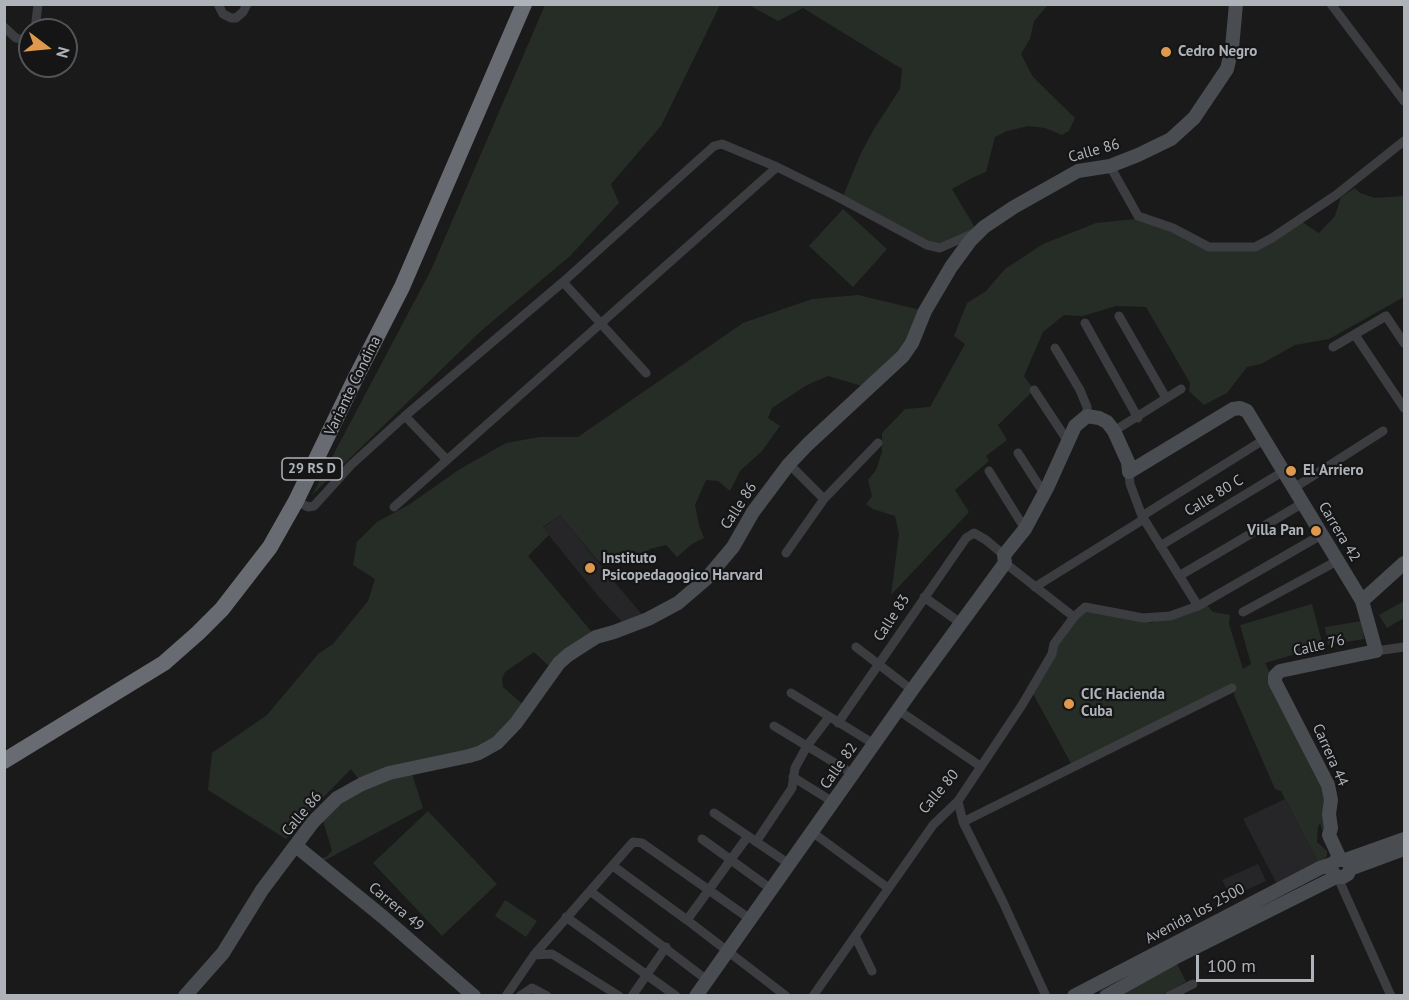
<!DOCTYPE html>
<html>
<head>
<meta charset="utf-8">
<style>
	body { margin:0 }
	#map { position:relative; width:1409px; height:1000px; overflow:hidden; background:#1a1a1b; font-family:"PT Sans",sans-serif }
	canvas { display:block }
	.frame { position:absolute; inset:0; border:6px solid #aeb3ba; pointer-events:none }
	.north { position:absolute; left:18px; top:18px; width:60px; height:60px; box-sizing:border-box; background:#151516; border:2px solid #525458; border-radius:50%; rotate:106deg; font-size:16px; font-weight:700; line-height:24px; text-align:center; color:#aeb3ba }
	.north::after { content:''; display:block; margin:auto; width:21px; height:27px; background:#df994e; clip-path:polygon(50% 0,100% 100%,50% 72%,0 100%) }
	.scale { position:absolute; left:1196px; top:955px; width:118px; height:27px; box-sizing:border-box; border:3px solid #aeb3ba; border-top:0; padding-left:8px; font-size:18px; line-height:21px; white-space:nowrap; color:#aeb3ba; -webkit-text-stroke:4px #151516; paint-order:stroke }
</style>
</head>
<body>
<div id="map">
<canvas width="1409" height="1000"></canvas>
<div class="frame"></div>
<div class="north">N</div>
<div class="scale">100 m</div>
</div>
<script>
const context = document.querySelector('canvas').getContext('2d');
context.lineJoin = 'round';
function paint(path, color) { context.fillStyle = color; context.fill(path, 'evenodd'); }
const toPath = rows => new Path2D(rows.map(r => 'M' + r).join(''));
function trace(path, color, width, dash) { context.strokeStyle = color; context.lineWidth = width; context.lineCap = dash ? 'butt' : 'round'; context.setLineDash(dash || []); context.stroke(path); }
function drawText(font, color, halo, rows, align = 'center') {
  context.font = font + ' "PT Sans",sans-serif'; context.lineWidth = 4.5; context.setLineDash([]); context.textBaseline = 'middle'; context.strokeStyle = halo; context.fillStyle = color; for (const [text, x, y, turn = 0] of rows) {
    context.save(); context.translate(x, y); context.rotate((+turn || 0) * Math.PI / 180); context.textAlign = isNaN(turn) ? turn : align; if (halo) context.strokeText(text, 0, 0); context.fillText(text, 0, 0); context.restore();
  }
}
const built = toPath([
	[560,515,616,584,645,618,623,623,599,597,543,528],
	[1285,799,1319,864,1279,888,1243,819],
	[1258,864,1266,881,1231,897,1222,880]
]);
const green = toPath([
	[545,5,720,5,661,126,611,184,619,203,570,256,481,331,312,495,431,270],
	[749,5,1048,5,1034,21,1030,39,1021,54,1033,77,1075,118,1069,131,1062,135,1045,128,1028,126,1007,131,995,137,986,172,974,177,952,189,977,231,936,247,842,199,860,155,874,129,900,89,902,69,803,8,778,21],
	[1355,188,1360,193,1375,198,1404,196,1404,297,1329,339,1295,345,1261,364,1247,367,1227,393,1204,405,1189,391,1190,383,1146,307,1116,306,1083,316,1064,315,1043,332,1024,376,1034,390,998,425,1007,440,986,456,989,461,955,490,969,512,891,595,899,534,895,516,873,509,866,504,872,496,868,480,876,470,882,452,882,433,905,409,930,407,965,344,954,336,967,303,986,291,1005,269,1043,244,1096,223,1136,219,1173,228,1209,247,1252,251,1299,220,1319,233,1335,216,1341,197],
	[843,209,887,249,853,287,809,246],
	[858,295,925,311,915,335,869,388,828,376,807,385,772,408,768,418,780,426,762,451,740,471,730,491,718,481,706,480,695,505,699,525,704,538,692,544,677,557,666,545,650,549,643,555,611,554,599,562,560,515,543,527,549,535,528,556,596,637,554,671,534,652,505,672,502,679,503,687,526,707,491,746,410,768,423,808,318,864,312,858,319,856,322,858,326,857,332,851,321,814,362,784,351,769,299,822,286,839,208,790,212,753,267,715,319,653,333,644,368,601,375,579,353,565,357,542,377,522,410,504,460,469,506,443,539,437,578,437,743,323,812,299],
	[1404,601,1404,618,1387,628,1379,615],
	[1204,602,1213,612,1230,615,1229,624,1243,669,1251,664,1240,625,1312,604,1323,646,1265,663,1296,724,1326,793,1331,828,1322,830,1320,823,1318,827,1317,842,1327,851,1327,856,1319,864,1281,791,1275,789,1234,695,1235,689,1230,683,1232,688,1073,767,1031,690,1048,660,1085,607,1152,623,1157,619],
	[1362,621,1364,639,1328,645,1325,627],
	[428,811,497,884,442,936,373,863],
	[505,900,537,921,526,937,495,916],
	[1177,964,1186,982,1161,995,1122,995,1120,992]
]);
const street = toPath([
	[218,4,223,14,231,18,236,18,243,12,247,4],
	[1331,4,1404,101],
	[4,27,16,38,24,40,30,38],
	[35,30,38,4],
	[1110,166,1138,216,1173,228,1209,247,1255,247,1272,238,1336,195,1404,141],
	[563,282,646,373],
	[1119,316,1166,398],
	[1085,323,1138,418],
	[1355,335,1404,408],
	[1333,347,1386,316,1404,343],
	[1055,348,1080,390,1087,407,1087,416],
	[1034,390,1069,443],
	[405,416,447,460],
	[1114,431,1181,389],
	[1018,453,1043,492],
	[789,464,824,499],
	[989,471,1025,529],
	[1129,472,1130,484,1142,516,1198,606],
	[1294,488,1383,431],
	[296,501,308,507,314,506,351,465,405,416,563,282,714,146,722,144,777,167,836,196,927,245,940,248,974,233],
	[394,507,777,167],
	[1142,516,1265,439],
	[1160,546,1284,471],
	[786,553,824,499,878,443],
	[1005,563,1074,617],
	[1179,576,1303,503],
	[1035,587,1144,519],
	[924,597,962,624],
	[1243,612,1337,561],
	[856,647,912,690],
	[1376,651,1404,647],
	[791,693,874,744],
	[898,710,980,766],
	[838,723,966,538,974,533,986,540,1004,555],
	[774,726,853,774],
	[793,777,833,802],
	[958,801,963,822,1003,902,1046,996],
	[714,813,789,864],
	[963,822,1232,688],
	[812,832,888,888],
	[702,839,771,889],
	[756,842,792,788,795,768,807,746,829,717],
	[613,866,687,920,786,996],
	[1338,878,1391,996],
	[590,891,707,980],
	[566,917,676,996],
	[687,920,748,836],
	[855,936,872,971],
	[534,955,552,954,557,957,619,996],
	[506,996,534,955,633,842,642,843,750,919],
	[520,996,532,988,547,996],
	[632,996,666,947],
	[813,996,933,825,958,801,1022,705,1052,654,1054,644,1074,617,1085,607,1143,618,1170,616,1198,606,1321,535],
	[1169,996,1193,984]
]);
const secondary = toPath([
	[1129,472,1233,409,1240,408,1247,411,1362,601,1376,651,1280,671,1275,676,1275,682,1328,785,1331,800,1329,814,1331,828,1329,835,1340,859],
	[1362,601,1404,563],
	[296,846,383,917,474,996],
	[1332,871,1336,877,1343,877,1348,874,1350,869,1404,849],
	[185,996,223,953,262,890,313,822,337,798,362,784,389,773,469,756,479,753,497,743,516,723,559,663,568,655,596,637,614,632,648,619,678,603,706,579,733,547,753,512,789,464,808,444,903,356,912,343,925,311,951,267,970,241,984,227,1014,207,1078,171,1110,166,1138,155,1171,139,1194,118,1227,69,1232,48,1236,4],
	[696,996,912,690,1005,563,1004,555,1025,529,1047,488,1075,426,1087,416,1099,418,1107,422,1114,431,1128,462,1129,472],
	[1074,996,1320,868,1332,864,1337,860,1345,860,1404,839],
	[1106,996,1178,956,1336,877]
]);
const highway = toPath([
	[4,761,164,663,198,633,222,609,270,547,296,501,355,379,402,287,524,4]
]);
const markers = [
	[1166,52,6,"#df994e"],
	[1291,471,6,"#df994e"],
	[1316,531,6,"#df994e"],
	[590,568,6,"#df994e"],
	[1069,704,6,"#df994e"]
];
const shields = [
	[312,469,60]
];
const shieldNames = [
	["29 RS D",312,469]
];
const poiNames = [
	["Cedro Negro",1178,52],
	["El Arriero",1303,471],
	["Villa Pan",1304,531,"right"],
	["Instituto",602,559],
	["Psicopedagogico Harvard",602,576],
	["CIC Hacienda",1081,695],
	["Cuba",1081,712]
];
const streetNames = [
	["Calle 86",1094,151,-16],
	["Variante Condina",353,386,-64],
	["Calle 80 C",1214,496,-31],
	["Calle 86",739,506,-57],
	["Carrera 42",1339,532,59],
	["Calle 83",892,618,-57],
	["Calle 76",1319,646,-13],
	["Carrera 44",1330,755,66],
	["Calle 82",839,766,-55],
	["Calle 80",939,792,-50],
	["Calle 86",302,814,-50],
	["Carrera 49",396,907,40],
	["Avenida los 2500",1195,914,-28]
];
paint(built, '#262628');
paint(green, '#262d26');
trace(street, '#3b3d40', 9);
trace(secondary, '#494c50', 14);
trace(highway, '#686b71', 16);
for (const [x, y, r, color] of markers) { const dot = new Path2D(); dot.arc(x, y, r, 0, 2 * Math.PI); context.fillStyle = color; context.fill(dot); trace(dot, '#151516', 2); }
for (const [x, y, w] of shields) { const box = new Path2D(); box.roundRect(x - w / 2, y - 11, w, 22, 4.5); context.fillStyle = '#151516'; context.fill(box); trace(box, '#aeb3ba', 1.5); }
drawText('bold 14px', '#aeb3ba', null, shieldNames);
drawText('bold 15px', '#aeb3ba', '#151516', poiNames, 'left');
drawText('15px', '#aeb3ba', '#151516', streetNames);
</script>
</body>
</html>
